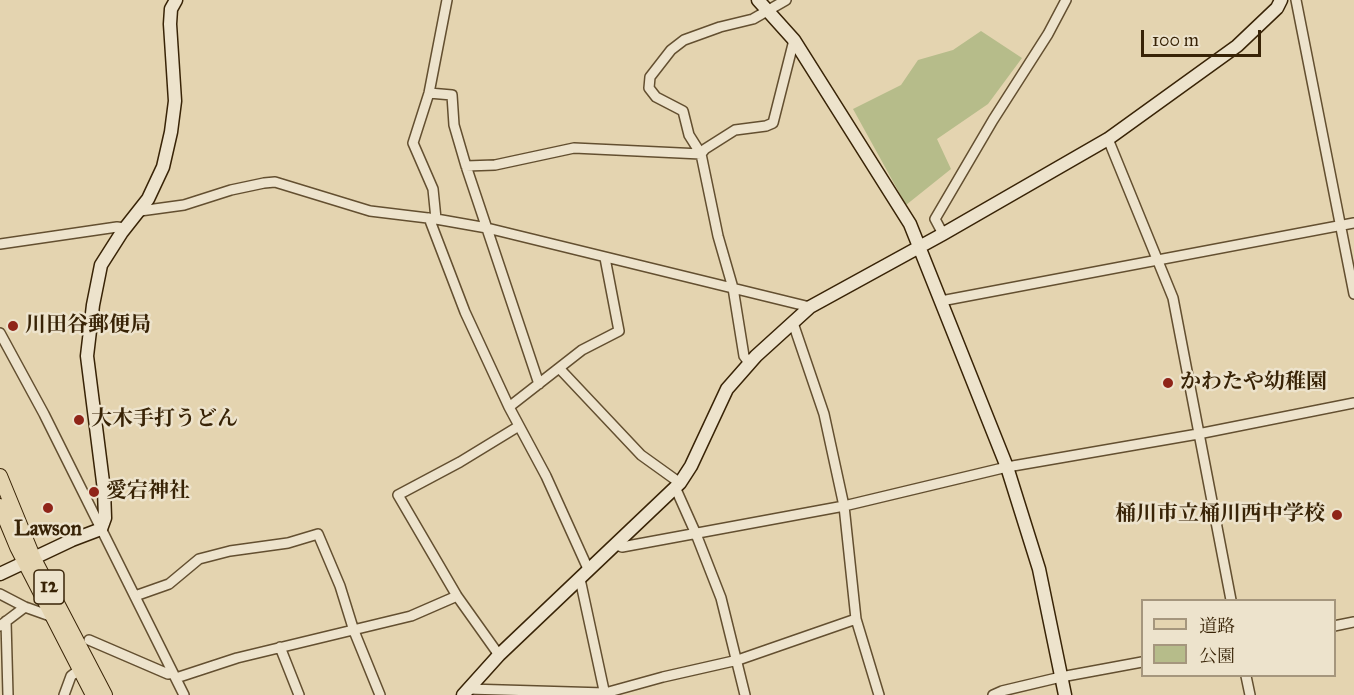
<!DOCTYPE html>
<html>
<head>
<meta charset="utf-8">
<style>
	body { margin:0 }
	#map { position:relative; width:1354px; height:695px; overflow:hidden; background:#e4d4b0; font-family:"IM FELL Great Primer","Noto Serif JP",serif }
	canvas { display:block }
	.legend { position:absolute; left:1141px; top:599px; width:195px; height:78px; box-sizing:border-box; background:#ede3cc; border:2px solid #a5967d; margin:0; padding:8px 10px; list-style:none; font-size:18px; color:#382306 }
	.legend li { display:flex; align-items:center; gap:12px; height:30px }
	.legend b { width:30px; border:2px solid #a5967d }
	.scale { position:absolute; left:1141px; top:30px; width:120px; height:27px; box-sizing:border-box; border:3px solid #382306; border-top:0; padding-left:8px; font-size:18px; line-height:21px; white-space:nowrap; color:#382306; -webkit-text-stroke:4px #ede3cc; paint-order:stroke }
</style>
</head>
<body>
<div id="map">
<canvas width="1354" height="695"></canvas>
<ul class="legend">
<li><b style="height:8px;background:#e4d4b0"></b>道路</li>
<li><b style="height:16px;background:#b6bc8a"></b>公園</li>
</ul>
<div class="scale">100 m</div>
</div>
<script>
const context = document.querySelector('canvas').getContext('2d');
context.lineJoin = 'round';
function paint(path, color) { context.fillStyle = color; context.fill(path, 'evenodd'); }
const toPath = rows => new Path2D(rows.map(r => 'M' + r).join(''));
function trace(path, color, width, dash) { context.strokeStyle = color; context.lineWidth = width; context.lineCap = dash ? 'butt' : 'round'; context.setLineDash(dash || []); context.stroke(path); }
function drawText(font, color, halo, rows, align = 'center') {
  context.font = font + ' "IM FELL Great Primer","Noto Serif JP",serif'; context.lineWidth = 5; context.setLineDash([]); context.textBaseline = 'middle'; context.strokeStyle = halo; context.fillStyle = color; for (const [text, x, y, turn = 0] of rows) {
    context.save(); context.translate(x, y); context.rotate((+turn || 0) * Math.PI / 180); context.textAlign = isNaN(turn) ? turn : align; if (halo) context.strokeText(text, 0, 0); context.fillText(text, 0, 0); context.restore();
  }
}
const green = toPath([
	[981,31,1022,58,988,104,937,139,951,169,906,205,853,109,901,85,918,60,953,50]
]);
const street = toPath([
	[1296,0,1354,294],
	[429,93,452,95,454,125,466,166,539,384],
	[1108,139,1173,298,1231,600],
	[466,166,495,165,574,148,701,154,705,149,735,130,766,126,773,123,794,40],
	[140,211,184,205,231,190,264,183,275,182,370,211,436,219,487,228,810,307],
	[429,218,465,312,509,407,546,476,589,571],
	[436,219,433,189,413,143,429,93,447,0],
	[943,234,935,219,993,120,1048,34,1066,0],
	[0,244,117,227,126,228],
	[941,301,1354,223],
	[793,323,824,414,844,506,856,619,879,695],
	[0,333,44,414,184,695],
	[750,364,744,356,733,288,718,236,701,154,689,135,683,111,656,97,649,88,650,77,671,50,684,40,720,27,753,19,786,0],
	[559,368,641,455,680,483],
	[509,407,582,350,619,331,605,258],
	[675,487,696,534,721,598,745,695],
	[617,545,622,547,844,506,1007,467,1198,434,1354,403],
	[580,579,605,695],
	[0,594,25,607,53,617],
	[135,596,169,584,199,559,230,551,288,543,318,534,340,586,354,631,380,695],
	[6,621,8,695],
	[0,626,25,607],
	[1334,626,1354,622],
	[89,640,168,674,173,673],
	[280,647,299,695],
	[499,655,457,596,398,495,460,462,519,426],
	[1246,676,1250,695],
	[176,678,237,658,411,616,457,596],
	[468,689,605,693,663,677,738,660,856,619],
	[64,695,71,676,80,669],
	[993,695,1002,691,1061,677,1142,662]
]);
const secondary = toPath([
	[758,0,794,40,910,224,1007,467,1039,569,1065,695],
	[0,574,72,540,101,529,105,518,104,490,87,356,93,305,101,265,122,232,148,199,163,167,171,132,175,101,170,24,171,9,176,0],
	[463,695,499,655,680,483,691,466,727,389,756,356,810,307,943,234,1108,139,1237,46,1277,8,1281,0]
]);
const primary = toPath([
	[0,476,34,559,105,695],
	[0,506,17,547,93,695]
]);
const markers = [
	[13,326,6,"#8f2418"],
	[1168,383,6,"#8f2418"],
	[79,420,6,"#8f2418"],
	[94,492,6,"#8f2418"],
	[48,508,6,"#8f2418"],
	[1337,515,6,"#8f2418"]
];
const shields = [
	[49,587,30]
];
const shieldNames = [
	["12",49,587]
];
const poiNames = [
	["川田谷郵便局",25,326],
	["かわたや幼稚園",1180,383],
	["大木手打うどん",91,420],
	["愛宕神社",106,492],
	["桶川市立桶川西中学校",1325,515,"right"],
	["Lawson",48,530,"center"]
];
paint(green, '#b6bc8a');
trace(street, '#634f30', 12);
trace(secondary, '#382306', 15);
trace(primary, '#382306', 16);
trace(street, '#ede3cc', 9);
trace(secondary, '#ede3cc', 12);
trace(primary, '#e4d4b0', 14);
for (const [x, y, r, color] of markers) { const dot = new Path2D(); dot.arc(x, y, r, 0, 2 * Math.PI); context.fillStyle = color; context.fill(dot); trace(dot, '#ede3cc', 2); }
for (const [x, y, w] of shields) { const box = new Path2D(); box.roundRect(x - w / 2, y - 17, w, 34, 4.5); context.fillStyle = '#ede3cc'; context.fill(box); trace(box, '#382306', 1.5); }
drawText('bold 20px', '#382306', null, shieldNames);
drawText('bold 21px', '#382306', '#ede3cc', poiNames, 'left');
</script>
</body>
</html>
